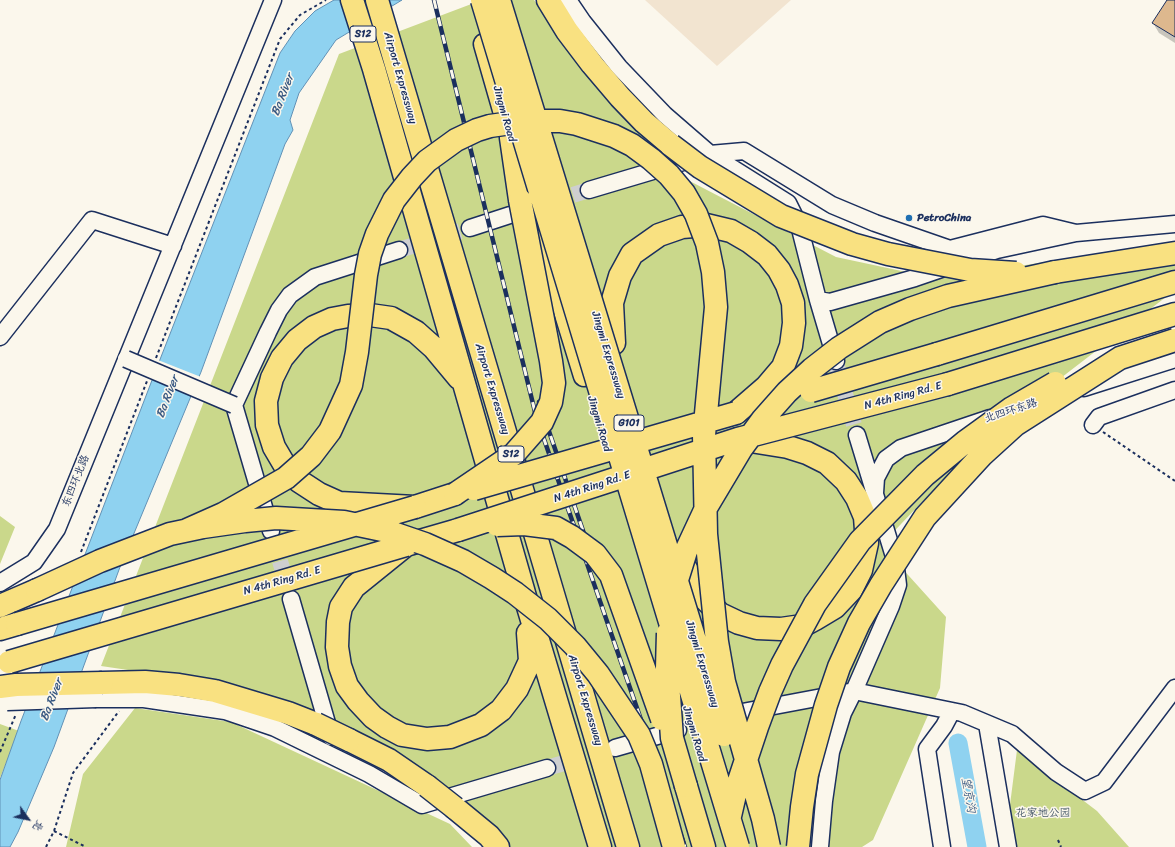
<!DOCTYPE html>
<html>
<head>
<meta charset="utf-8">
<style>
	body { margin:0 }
	#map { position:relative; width:1175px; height:847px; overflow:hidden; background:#fbf7ec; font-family:Sriracha,"LXGW WenKai TC",sans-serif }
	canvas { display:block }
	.north { position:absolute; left:8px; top:799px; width:40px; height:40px; -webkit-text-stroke:3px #fbf7ec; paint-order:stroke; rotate:123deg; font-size:11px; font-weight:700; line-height:16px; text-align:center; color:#1b2f5e }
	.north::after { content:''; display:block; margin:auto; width:14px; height:18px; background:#1b2f5e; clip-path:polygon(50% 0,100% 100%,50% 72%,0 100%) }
</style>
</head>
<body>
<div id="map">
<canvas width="1175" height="847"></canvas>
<div class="north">北</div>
</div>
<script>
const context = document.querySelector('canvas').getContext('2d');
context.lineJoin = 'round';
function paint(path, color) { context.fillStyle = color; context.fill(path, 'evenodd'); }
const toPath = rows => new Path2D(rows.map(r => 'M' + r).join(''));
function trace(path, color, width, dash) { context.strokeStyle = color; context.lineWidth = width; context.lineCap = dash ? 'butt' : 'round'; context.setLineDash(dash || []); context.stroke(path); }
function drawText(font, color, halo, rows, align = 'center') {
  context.font = font + ' Sriracha,"LXGW WenKai TC",sans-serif'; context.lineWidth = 3; context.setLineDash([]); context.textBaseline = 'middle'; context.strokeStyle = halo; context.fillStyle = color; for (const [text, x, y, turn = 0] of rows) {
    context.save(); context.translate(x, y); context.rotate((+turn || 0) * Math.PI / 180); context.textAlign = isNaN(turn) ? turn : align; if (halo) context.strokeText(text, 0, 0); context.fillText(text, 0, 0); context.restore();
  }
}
const built = toPath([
	[645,0,791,0,717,66]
]);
const green = toPath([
	[482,0,534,0,680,176,836,257,939,279,1175,241,1175,290,983,438,881,545,946,617,940,688,873,840,862,847,503,847,470,805,312,711,223,684,101,666,339,54],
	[0,516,15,527,0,564],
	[135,708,231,722,450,824,472,847,66,847,83,774],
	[0,724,19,731,0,778],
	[1017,750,1097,811,1129,847,1009,847,1006,836]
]);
const water = toPath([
	[334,0,402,0,336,40,299,93,290,120,293,130,285,144,201,372,120,567,54,747,18,832,10,847,0,847,0,780,21,721,159,362,280,53,295,31,315,11,334,0]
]);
const pier = toPath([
	[158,360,201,377,194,394,152,377]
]);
const shadow = toPath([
	[1168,0,1175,0,1175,43,1159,33,1153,23]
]);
const river = toPath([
	[958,743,977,847]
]);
const building = toPath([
	[1167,0,1175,0,1175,37,1152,23,1167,0]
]);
const minorTunnel = toPath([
	[550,202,589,190],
	[399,250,470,228],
	[836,363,857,435],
	[273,538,289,591],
	[547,768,609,750]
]);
const path = toPath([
	[156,358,280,39,300,15,326,0],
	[1103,432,1175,481],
	[81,552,147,381],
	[0,752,16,714],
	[54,831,86,847],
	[1058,840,1061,847],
	[46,847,54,831,73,773,119,711]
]);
const minor = toPath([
	[568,0,583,22,619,67,665,115,710,154,788,203,799,225,818,300,836,361],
	[589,190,710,154,744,151,832,205,875,223,950,249,1043,225,1076,233],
	[470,228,510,215],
	[818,300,830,302,915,278,997,250,1076,233,1175,224],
	[0,337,92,220,173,246],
	[1084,388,1175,359],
	[1093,425,1099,417,1175,390],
	[875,493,876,478,886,459,901,448,990,418],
	[271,531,234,405,268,332,279,310,290,295,315,277,399,250],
	[0,583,34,562,57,529,273,0],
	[291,599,331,737],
	[96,699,144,699,225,711,275,728,369,774,422,805,547,768],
	[737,713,854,691,891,606,898,585,895,560,857,435],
	[987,724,1008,847],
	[615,748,678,730],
	[820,847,824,801,831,752,843,713,854,691,962,713,1012,734,1056,772,1085,791,1104,782,1175,688],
	[942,847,927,749,944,726,952,711]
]);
const major = toPath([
	[484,44,511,138],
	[525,184,584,376]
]);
const highway = toPath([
	[352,0,374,69,526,600,600,847],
	[377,0,628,847],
	[548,0,567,31,592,64,620,97,644,122,671,145],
	[511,138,520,200],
	[1055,272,1175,253],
	[614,343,612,303,620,276,632,254,659,235,682,227,706,225,731,231,750,242,767,255,779,270,787,285,793,303,794,323,791,346,783,367,766,387,736,413],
	[937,354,1175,282],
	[948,384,1175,314],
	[455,494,415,507,339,503,319,494,299,481,284,464,274,447,267,425,266,401,272,378,282,358,297,340,314,327,332,319,348,316,370,315,391,318,416,332,434,348,459,378],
	[458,530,406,545,354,587,341,607,338,622,337,647,340,666,347,686,358,701,373,717,387,727,402,735,427,739,450,737,481,725,501,710,517,689,530,661,528,633],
	[683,564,704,598,720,614,739,623,757,628,781,629,802,626,815,619,835,607,851,590,861,570,867,543,865,517,857,498,846,481,827,463,807,453,788,447,738,439],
	[0,606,37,590],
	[0,629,17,624],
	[102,683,145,682,179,685,215,691,288,713,316,724],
	[349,740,389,760,427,786],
	[686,786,704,847],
	[455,808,489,836,498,847]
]);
const rail = toPath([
	[434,0,536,416,685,847],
	[539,402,594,563]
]);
const minorBridge = toPath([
	[126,359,234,405],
	[7,702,96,699]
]);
const highwayBridge = toPath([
	[482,0,738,847],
	[499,0,724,735],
	[671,145,700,167,781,216,852,244,888,254,970,270,1016,273],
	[811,391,937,354],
	[474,489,736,413],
	[455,494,514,454,542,422,551,402,554,383,551,361,520,200],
	[497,525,524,524,556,528,572,537,595,554,611,575,662,719],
	[187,530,223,514,286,478,311,456,330,431,351,385,357,352,366,275,370,254,377,234,394,200,412,177,427,161,456,140,477,130,490,126,525,121,560,121,577,124,614,136,632,145,651,159,669,175,684,193,696,214,707,243,713,272,716,307,704,435,706,534,717,642,724,682,763,819,769,847],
	[458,530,738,439,948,384],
	[676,583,686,551,707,506,741,449,763,419,787,392,812,369,839,348,880,322,910,309,948,296,1055,272],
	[37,590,100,561,170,534,203,527,245,521,276,518,344,522,387,531,425,544,463,561,492,578,515,593,548,619,575,646,598,674,639,735,651,764,674,847],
	[17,624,415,507],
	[668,633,667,668,672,738,686,786],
	[9,662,406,545],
	[0,687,16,685,102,683],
	[316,724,349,740],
	[427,786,455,808],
	[730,816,736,790,757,727,770,692,782,665,815,604,860,541,925,475,965,442,1012,408,1055,383],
	[798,847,802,807,807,774,826,705,839,667,859,623,881,585,925,517,982,455,1015,425,1120,358,1175,340]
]);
const markers = [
	[909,218,4,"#1f6fb2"]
];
const shields = [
	[363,34,26],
	[629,423,30],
	[511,454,26]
];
const shieldNames = [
	["S12",363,34],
	["G101",629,423],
	["S12",511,454]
];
const streetNames = [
	["Airport Expressway",400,78,74],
	["Jingmi Road",504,114,74],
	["Jingmi Expressway",608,355,73],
	["Airport Expressway",492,389,73],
	["N 4th Ring Rd. E",903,396,-15],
	["北四环东路",1011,411,-18],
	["Jingmi Road",599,424,73],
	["东四环北路",76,481,-68],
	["N 4th Ring Rd. E",592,487,-18],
	["N 4th Ring Rd. E",282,581,-16],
	["Jingmi Expressway",702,664,73],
	["Airport Expressway",585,700,73],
	["Jingmi Road",694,734,73]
];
const poiNames = [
	["PetroChina",917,218]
];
const parkNames = [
	["花家地公园",1043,813]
];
const waterNames = [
	["Ba River",283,95,-69],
	["Ba River",168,397,-69],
	["Ba River",52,700,-69],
	["望京沟",968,795,80]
];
paint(built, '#f2e4d0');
paint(green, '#cad88b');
paint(water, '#8fd2f0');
trace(water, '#6191b6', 1);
paint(pier, '#fbf7ec');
paint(shadow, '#0003');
trace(river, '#8fd2f0', 19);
paint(building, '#ddb88e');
trace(building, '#1b2f5e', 1);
trace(minorTunnel, '#cecfd0', 16, [16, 8]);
trace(minor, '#1b2f5e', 19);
trace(major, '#1b2f5e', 23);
trace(highway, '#1b2f5e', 25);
trace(path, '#1b2f5e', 2, [3, 3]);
trace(minor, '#fbf7ec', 16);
trace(major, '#f9e181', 20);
trace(highway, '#f9e181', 22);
trace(rail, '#1b2f5e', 4.5);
trace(rail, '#fbf7ec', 3, [9]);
trace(minorBridge, '#1b2f5e', 19, []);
trace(highwayBridge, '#1b2f5e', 25, []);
trace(minorBridge, '#fbf7ec', 16);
trace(highwayBridge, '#f9e181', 22);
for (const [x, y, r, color] of markers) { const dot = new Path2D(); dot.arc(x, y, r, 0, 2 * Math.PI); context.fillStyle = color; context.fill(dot); trace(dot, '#fbf7ec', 1.5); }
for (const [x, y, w] of shields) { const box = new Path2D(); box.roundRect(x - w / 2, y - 8, w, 16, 3); context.fillStyle = '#fbf7ec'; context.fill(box); trace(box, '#1b2f5e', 1); }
drawText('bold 10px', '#1b2f5e', null, shieldNames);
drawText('11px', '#1b2f5e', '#fbf7ec', streetNames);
drawText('bold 11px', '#1b2f5e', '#fbf7ec', poiNames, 'left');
drawText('11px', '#475969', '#fbf7ec', parkNames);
drawText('italic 12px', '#385882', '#fbf7ec', waterNames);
</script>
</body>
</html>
